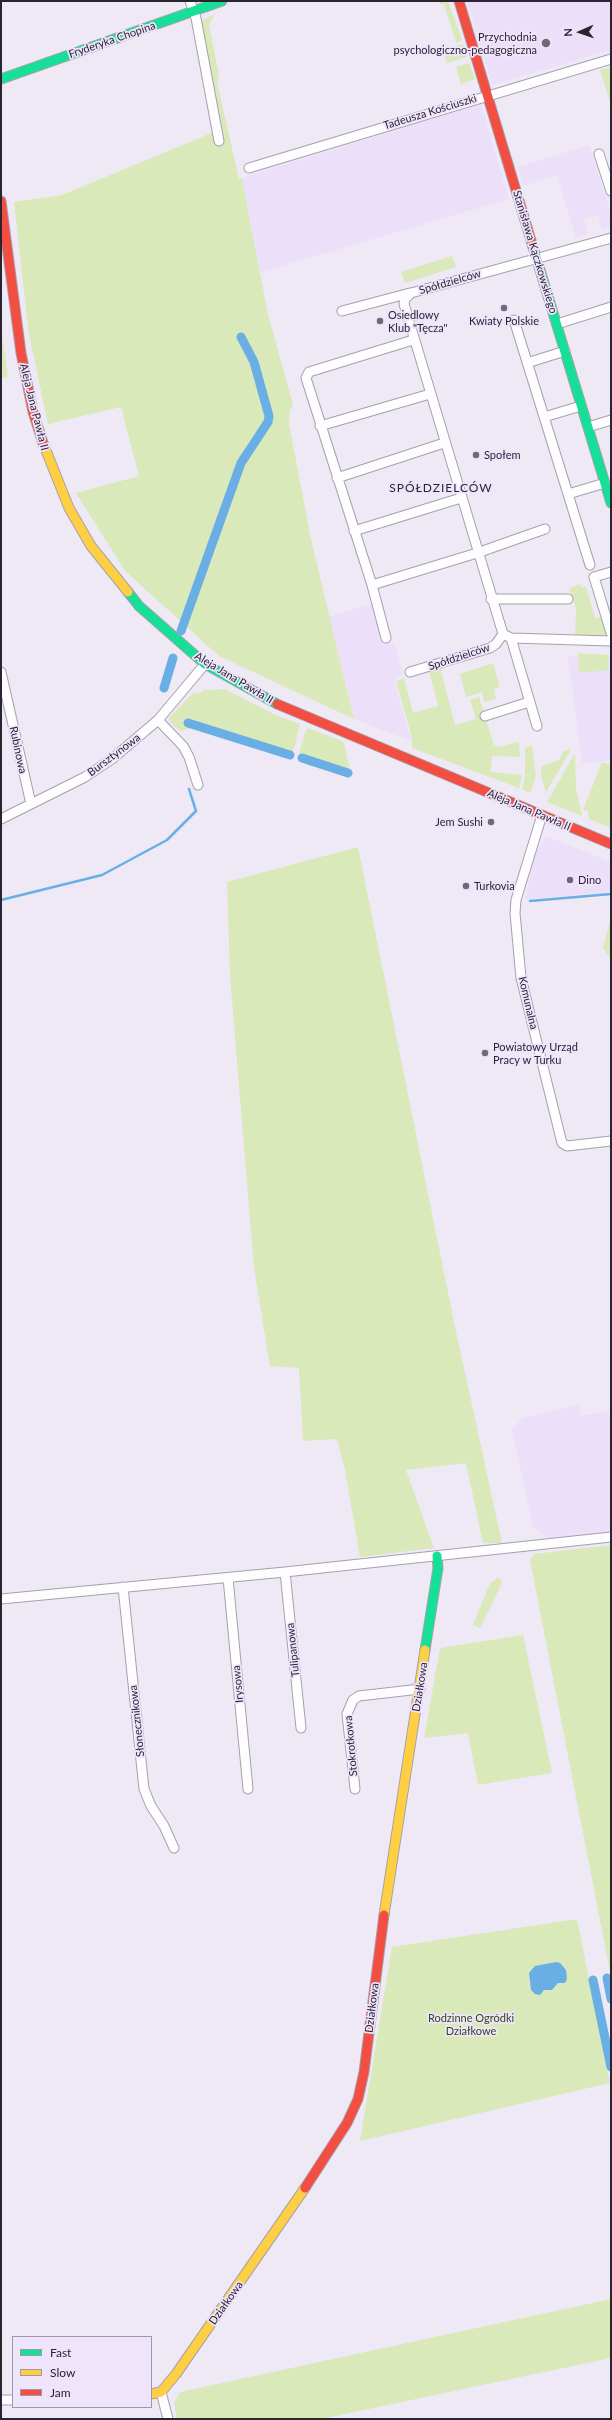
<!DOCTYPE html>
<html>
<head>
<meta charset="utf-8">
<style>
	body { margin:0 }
	#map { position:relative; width:612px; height:2420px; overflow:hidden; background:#efe9f6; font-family:Lato,sans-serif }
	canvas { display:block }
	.frame { position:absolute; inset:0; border:2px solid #2a2432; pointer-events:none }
	.legend { position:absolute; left:12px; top:2336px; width:140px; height:72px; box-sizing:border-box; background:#eee4fb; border:1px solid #a097ab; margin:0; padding:5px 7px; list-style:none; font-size:12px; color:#2a2432 }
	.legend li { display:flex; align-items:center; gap:8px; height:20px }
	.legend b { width:20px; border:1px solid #a097ab }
	.north { position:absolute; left:560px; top:12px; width:40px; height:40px; -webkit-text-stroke:3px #eee4fb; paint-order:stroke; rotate:268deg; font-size:11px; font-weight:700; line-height:16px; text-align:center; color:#2a2432 }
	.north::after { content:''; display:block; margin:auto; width:14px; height:18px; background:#2a2432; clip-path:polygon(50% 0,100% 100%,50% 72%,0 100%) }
</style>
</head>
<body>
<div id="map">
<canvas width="612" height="2420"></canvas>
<div class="frame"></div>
<ul class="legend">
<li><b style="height:5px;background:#16e098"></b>Fast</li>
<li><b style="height:5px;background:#ffcf43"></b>Slow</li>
<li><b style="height:5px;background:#f24e42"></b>Jam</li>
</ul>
<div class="north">N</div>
</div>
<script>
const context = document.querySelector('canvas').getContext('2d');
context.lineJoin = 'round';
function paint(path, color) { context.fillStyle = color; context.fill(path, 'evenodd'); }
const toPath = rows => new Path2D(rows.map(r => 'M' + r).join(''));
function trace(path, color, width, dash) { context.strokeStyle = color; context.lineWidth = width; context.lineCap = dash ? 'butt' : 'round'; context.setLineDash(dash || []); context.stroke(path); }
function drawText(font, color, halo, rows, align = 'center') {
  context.font = font + ' Lato,sans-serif'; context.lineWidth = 3.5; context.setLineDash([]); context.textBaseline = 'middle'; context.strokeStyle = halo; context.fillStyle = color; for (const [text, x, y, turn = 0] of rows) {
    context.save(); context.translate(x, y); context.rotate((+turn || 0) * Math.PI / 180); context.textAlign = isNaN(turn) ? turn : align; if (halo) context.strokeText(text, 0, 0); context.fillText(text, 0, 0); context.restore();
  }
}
const built = toPath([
	[467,1,611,1,611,50,492,85],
	[481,104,509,199,261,272,242,178],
	[589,145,611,214,611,226,602,229,598,215,584,219,589,234,576,238,557,175,523,186,518,167],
	[371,604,383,644,394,642,403,674,394,679,411,741,354,719,330,616],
	[611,655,611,760,582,763,568,656],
	[546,836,611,862,611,892,526,899,535,845,541,847],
	[578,1405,581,1416,611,1410,611,1532,549,1539,533,1526,512,1430,522,1418]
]);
const green = toPath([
	[440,1,448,1,462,40,456,43,444,4,440,4],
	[215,14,209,25,219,75,217,82,239,179,242,178,268,314,293,405,290,411,289,424,311,539,354,719,219,656,125,571,76,493,139,476,121,407,48,424,29,335,14,202,62,195,214,132,200,22],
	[463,44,467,57,447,63,443,50],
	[469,63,475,79,461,84,456,67],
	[611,67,611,105,600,70],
	[452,256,456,267,405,283,401,272],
	[1,327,8,377,1,378],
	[579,584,582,588,586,586,595,618,601,617,608,633,607,636,575,635,576,608,569,589],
	[578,653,608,655,609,670,579,673],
	[493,663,500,687,494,689,496,699,484,702,482,692,466,697,460,674],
	[440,667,455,725,476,719,470,700,479,697,494,745,500,747,519,742,520,757,492,756,491,772,522,775,519,788,412,748,412,738,396,681,404,678,413,713,438,706,429,671],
	[225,689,277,716,300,724,293,753,197,727,180,731,171,723,169,718,194,692,198,694,204,690],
	[308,728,344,742,350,772,299,754,305,732],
	[532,745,536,776,530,793,522,789,525,776,525,748],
	[572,748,565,760,546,792,541,776,541,766,559,760,563,752],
	[575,753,576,789,582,816,547,802],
	[602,762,611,765,611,828,589,819,588,811,583,810],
	[358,847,454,1322,502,1543,483,1543,466,1463,406,1470,434,1548,360,1557,345,1470,337,1439,303,1441,299,1368,270,1366,254,1268,230,976,227,882],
	[611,917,611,960,603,948],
	[611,1545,611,1977,530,1560,534,1554],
	[499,1577,502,1583,480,1628,473,1625,490,1583],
	[523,1635,552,1773,478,1785,468,1733,424,1738,440,1648],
	[577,1919,610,2083,360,2141,392,1947],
	[611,2299,611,2358,321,2419,177,2419,174,2403,180,2392]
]);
const water = toPath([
	[556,1962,560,1963,566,1970,567,1979,565,1983,558,1983,552,1990,544,1990,540,1995,535,1994,531,1990,529,1973,535,1966]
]);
const stream = toPath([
	[1,900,102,875,167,840,196,811,189,789],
	[530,901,611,894]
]);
const canal = toPath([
	[181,631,241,463,268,422,269,416,254,362,241,337],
	[164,688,173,658],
	[188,723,290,755],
	[302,758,348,773],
	[607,1978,611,1999],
	[593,1980,611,2067]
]);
const street = toPath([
	[190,1,196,18,219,141],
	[599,154,611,191],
	[249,168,611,59],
	[611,238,411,293,405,299,404,304,503,634,511,638,611,641],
	[342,311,410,293],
	[514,320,590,565],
	[557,324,611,307],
	[527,363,565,351],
	[544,417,581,406],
	[320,426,430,394],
	[588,427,611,420],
	[337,478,444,443],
	[568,494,605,483],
	[354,531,461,498],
	[611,572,594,577,611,633],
	[372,585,477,553,545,529],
	[491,599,568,599],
	[386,638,372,585,306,378,309,372,413,340],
	[511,638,537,726],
	[1,672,31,804],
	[410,672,490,648,496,644,503,634],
	[485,716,529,702],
	[158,720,183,746,189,757,198,785],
	[542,815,516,900,515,913,521,978,562,1143,567,1146,611,1141],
	[1,819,85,777,112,759,158,720,205,664],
	[285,1572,301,1728],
	[228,1578,248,1789],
	[123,1587,144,1789,151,1806,164,1826,174,1848],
	[1,1599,285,1572,611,1537],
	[355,1789,347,1714,353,1700,359,1696,420,1689],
	[161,2392,168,2419],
	[1,2400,13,2400]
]);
const fast = toPath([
	[1,79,222,1],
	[533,247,611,503],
	[128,592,139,606,205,664,277,704],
	[425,1650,438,1568,437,1556]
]);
const slow = toPath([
	[43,443,69,508,91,546,128,592],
	[384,1915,425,1650],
	[151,2394,161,2392,176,2374,305,2188]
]);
const jam = toPath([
	[459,1,533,247],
	[1,201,21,353,33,412,43,443],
	[277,704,611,844],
	[305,2188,347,2123,358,2099,364,2072,384,1915]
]);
const markers = [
	[546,43,5,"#6f6977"],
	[504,308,4,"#6f6977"],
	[380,321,4,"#6f6977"],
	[476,455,4,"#6f6977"],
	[491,822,4,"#6f6977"],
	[570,880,4,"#6f6977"],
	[466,886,4,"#6f6977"],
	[485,1053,4,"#6f6977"]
];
const poiNames = [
	["Przychodnia",537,37,"right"],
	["psychologiczno-pedagogiczna",537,50,"right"],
	["Osiedlowy",388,315],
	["Klub \"Tęcza\"",388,328],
	["Kwiaty Polskie",504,321,"center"],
	["Społem",484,455],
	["Jem Sushi",483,822,"right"],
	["Dino",578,880],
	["Turkovia",474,886],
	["Powiatowy Urząd",493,1047],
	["Pracy w Turku",493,1060]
];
const streetNames = [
	["Fryderyka Chopina",112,40,-19],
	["Tadeusza Kościuszki",430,112,-17],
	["Stanisława Kączkowskiego",535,252,73],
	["Spółdzielców",450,282,-16],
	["Aleja Jana Pawła II",34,407,76],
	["Spółdzielców",459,657,-18],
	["Aleja Jana Pawła II",234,678,31],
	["Rubinowa",18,750,78],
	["Bursztynowa",114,755,-37],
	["Aleja Jana Pawła II",529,810,23],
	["Komunalna",528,1003,77],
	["Tulipanowa",293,1650,-96],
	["Irysowa",238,1684,-95],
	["Działkowa",420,1687,-81],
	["Słonecznikowa",137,1721,-96],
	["Stokrotkowa",351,1746,-95],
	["Działkowa",372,2008,-83],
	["Działkowa",226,2303,-55]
];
const parkNames = [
	["Rodzinne Ogródki",471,2018],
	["Działkowe",471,2031]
];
const neighbourhoodNames = [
	["SPÓŁDZIELCÓW",441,488]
];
paint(built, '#ebdff9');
paint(green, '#d9e9ba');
paint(water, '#69afe6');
trace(stream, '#69afe6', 2.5);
trace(canal, '#69afe6', 9);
trace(street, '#a6a0ac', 11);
trace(fast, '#a6a0ac', 11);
trace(slow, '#a6a0ac', 11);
trace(jam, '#a6a0ac', 11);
trace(street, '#fdfcfe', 9);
trace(fast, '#16e098', 9);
trace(slow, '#ffcf43', 9);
trace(jam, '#f24e42', 9);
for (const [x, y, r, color] of markers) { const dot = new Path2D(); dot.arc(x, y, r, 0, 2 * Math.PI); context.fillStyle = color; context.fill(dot); trace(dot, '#eee4fb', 1.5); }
drawText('11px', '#2a2432', '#eee4fb', poiNames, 'left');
drawText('11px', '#2a2432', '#eee4fb', streetNames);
drawText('11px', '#354418', '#eee4fb', parkNames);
context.letterSpacing = '1px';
drawText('12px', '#2a2432', '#eee4fb', neighbourhoodNames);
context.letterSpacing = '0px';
</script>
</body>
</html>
